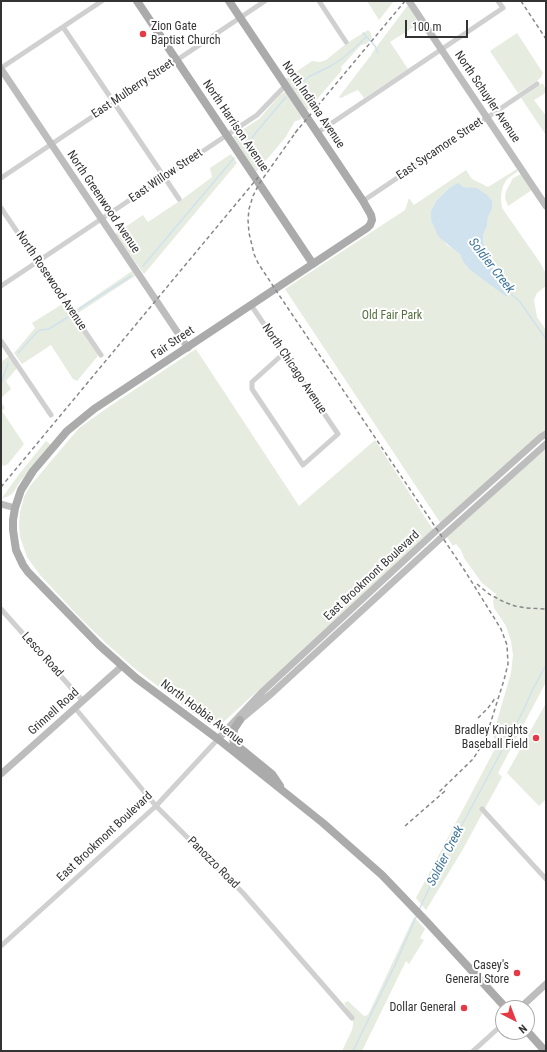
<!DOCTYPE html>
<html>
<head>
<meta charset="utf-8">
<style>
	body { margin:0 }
	#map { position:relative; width:547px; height:1052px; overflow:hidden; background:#fff; font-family:"Roboto Condensed",sans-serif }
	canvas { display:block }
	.frame { position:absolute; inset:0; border:2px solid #333; pointer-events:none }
	.north { position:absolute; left:495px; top:1000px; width:40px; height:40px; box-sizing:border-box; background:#fff; border:1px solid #adadad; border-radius:50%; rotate:138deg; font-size:11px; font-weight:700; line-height:16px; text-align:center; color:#333 }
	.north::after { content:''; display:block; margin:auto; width:14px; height:18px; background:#e63946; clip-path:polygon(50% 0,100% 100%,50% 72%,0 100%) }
	.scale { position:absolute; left:405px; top:20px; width:63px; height:18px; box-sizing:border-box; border:2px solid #333; border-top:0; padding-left:5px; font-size:12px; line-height:14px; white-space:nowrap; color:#333; -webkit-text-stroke:3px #fff; paint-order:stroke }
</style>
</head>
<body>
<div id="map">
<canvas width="547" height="1052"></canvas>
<div class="frame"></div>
<div class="north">N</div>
<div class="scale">100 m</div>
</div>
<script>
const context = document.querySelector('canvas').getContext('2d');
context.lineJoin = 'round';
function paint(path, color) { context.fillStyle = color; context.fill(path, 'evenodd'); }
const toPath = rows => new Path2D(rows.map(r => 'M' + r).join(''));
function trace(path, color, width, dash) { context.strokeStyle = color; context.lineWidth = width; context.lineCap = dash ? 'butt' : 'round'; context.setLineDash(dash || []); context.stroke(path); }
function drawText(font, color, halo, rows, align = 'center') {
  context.font = font + ' "Roboto Condensed",sans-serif'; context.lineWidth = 4; context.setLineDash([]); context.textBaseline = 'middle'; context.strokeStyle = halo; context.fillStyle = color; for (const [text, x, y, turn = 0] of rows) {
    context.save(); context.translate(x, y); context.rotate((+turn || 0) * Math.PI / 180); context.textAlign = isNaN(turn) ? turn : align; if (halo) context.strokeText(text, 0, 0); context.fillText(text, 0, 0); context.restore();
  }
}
const green = toPath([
	[367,1,394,1,379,20],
	[408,5,420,23,390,42,408,69,364,98,358,90,353,92,341,98,339,97,372,54,372,53],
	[368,30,371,33,372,38,366,44,361,45,341,67,342,70,306,112,284,80,312,61,320,62,326,60,347,43],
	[517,33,543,73,541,77,537,81,518,93,490,51],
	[543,83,546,91,544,94,534,100,546,116,546,135,521,98],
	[285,92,286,93,302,116,300,120,295,121,285,138,256,172,233,137,236,134,259,119,280,95,283,93],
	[231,154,237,163,144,274,115,234,143,215,148,222,184,198,212,177,210,168],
	[517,169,518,171,514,174,507,179,503,186,501,195,501,200,502,208,541,264,546,274,546,286,537,293,534,300,537,317,546,330,546,431,441,524,285,289,405,210,409,198,414,205,466,170,472,179,488,187],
	[463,187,468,187,492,209,488,217,487,226,483,235,484,247,496,267,503,272,504,278,507,284,511,288,507,296,470,270,463,262,460,254,447,245,435,228,431,220,431,211,436,201,448,189],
	[521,174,532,190,508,206,505,198,506,191,513,178],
	[132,271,135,276,78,313,75,310],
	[64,303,98,354,97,357,77,381,73,379,51,345,22,364,14,353,35,328,32,323],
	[196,349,299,506,375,440,434,531,220,725,215,727,208,724,134,668,107,644,82,620,40,575,27,557,20,537,19,525,20,512,24,497,30,486,79,428,110,406],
	[9,356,17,368,6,381,11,389,1,398,1,362],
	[1,402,5,408,2,411,24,444,8,464,4,466,1,464],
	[46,441,51,445,19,483,13,493,7,497,2,498,20,473],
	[546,449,546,682,498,773,502,777,463,849,426,910,416,898,497,745,493,735,511,673,513,655,511,641,506,626,494,608,493,601,496,594,482,583,464,558,461,550,456,544,453,546,447,537,535,458],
	[546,703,546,799,539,806,507,773],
	[414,917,425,929,420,938,424,940,409,964,406,961,362,1051,342,1051,352,1030,353,1025,353,1021,350,1013,344,1003,348,1001,364,1016,368,1015]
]);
const water = toPath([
	[458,183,463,187,477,188,487,195,492,201,492,209,488,217,487,226,483,235,484,247,496,267,503,272,504,278,507,284,511,288,507,297,470,270,463,262,460,254,453,249,438,236,431,220,431,211,436,201,448,189]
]);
const stream = toPath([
	[363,33,375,46,378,53],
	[293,89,310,76,331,66,343,58,358,45,366,37],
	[245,147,258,130,286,97],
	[143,266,234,158],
	[509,292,520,302,546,339],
	[79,309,131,276],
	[18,353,37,332,40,330,49,329,68,317],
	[1,384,8,363],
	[419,910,425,897,441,864,522,713,533,689,546,665],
	[353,1051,395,965,417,915]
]);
const street = toPath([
	[319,1,346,42],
	[63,27,179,199],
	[1,68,102,1],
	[317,133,503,8,498,1],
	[1,178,265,1],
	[363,201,537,84],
	[1,208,101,355],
	[1,286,257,115,285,86],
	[251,305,338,434,303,465,252,389,252,382,283,354],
	[1,341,51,415],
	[1,609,83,701],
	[75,708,156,806,243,893,352,1018],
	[482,809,546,879],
	[1,946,156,806,218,739],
	[473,1051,503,1024]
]);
const secondary = toPath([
	[409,1,546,206],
	[1,69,188,348],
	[1,504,15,508],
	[241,719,271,694,442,537,546,444],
	[218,739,263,691,437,530,541,437,546,434],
	[1,774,122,666],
	[520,1008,546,984]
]);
const primary = toPath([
	[137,1,313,264],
	[229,1,363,201,371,215,372,220,370,225,367,228,94,409,67,431,33,471,21,490,15,508,13,520,13,530,16,550,23,565,28,572,99,645,136,678,218,739,323,823,382,875,427,922,506,1008],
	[240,720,234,729,233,739,234,743,272,774,280,786],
	[527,1031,545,1051]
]);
const rail = toPath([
	[521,1,546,39],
	[298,129,259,184,253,196,249,209,248,220,249,233,254,254,258,263,275,289,465,571,501,629,507,645,508,664,504,680,487,734,484,742,473,759,438,793],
	[295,133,405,1],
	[1,487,260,175],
	[477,584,489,594,504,602,515,606,526,608,546,609],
	[478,718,488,708,496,697],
	[405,826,445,791]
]);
const markers = [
	[143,34,4,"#e63946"],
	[536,738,4,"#e63946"],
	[517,973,4,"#e63946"],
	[464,1008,4,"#e63946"]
];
const poiNames = [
	["Zion Gate",151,27,"left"],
	["Baptist Church",151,41,"left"],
	["Bradley Knights",528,731],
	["Baseball Field",528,745],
	["Casey's",509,966],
	["General Store",509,980],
	["Dollar General",456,1008]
];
const streetNames = [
	["East Mulberry Street",133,89,-34],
	["North Schuyler Avenue",487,97,56],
	["North Indiana Avenue",313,105,56],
	["North Harrison Avenue",235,126,56],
	["East Sycamore Street",440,149,-34],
	["East Willow Street",166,176,-34],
	["North Greenwood Avenue",103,202,56],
	["North Rosewood Avenue",51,281,56],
	["Fair Street",173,343,-34],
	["North Chicago Avenue",294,369,56],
	["East Brookmont Boulevard",372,576,-43],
	["Lesco Road",42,655,48],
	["Grinnell Road",54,712,-42],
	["North Hobbie Avenue",202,713,37],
	["East Brookmont Boulevard",105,837,-43],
	["Panozzo Road",213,863,45]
];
const parkNames = [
	["Old Fair Park",392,316]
];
const waterNames = [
	["Soldier Creek",491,266,52],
	["Soldier Creek",446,856,-63]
];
paint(green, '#e6ecdf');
paint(water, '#cfe2ee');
trace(stream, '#cfe2ee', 1.5);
trace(street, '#d0d0d0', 5);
trace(secondary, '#bdbdbd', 7);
trace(primary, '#ababab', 8);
trace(rail, '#888', 1.5, [4, 3]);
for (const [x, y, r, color] of markers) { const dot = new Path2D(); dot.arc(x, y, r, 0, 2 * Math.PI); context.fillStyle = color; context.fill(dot); trace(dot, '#fff', 1.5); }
drawText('12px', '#333', '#fff', poiNames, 'right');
drawText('12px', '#333', '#fff', streetNames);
drawText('12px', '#56703f', '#fff', parkNames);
drawText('italic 13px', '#3f7597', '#fff', waterNames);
</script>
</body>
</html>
